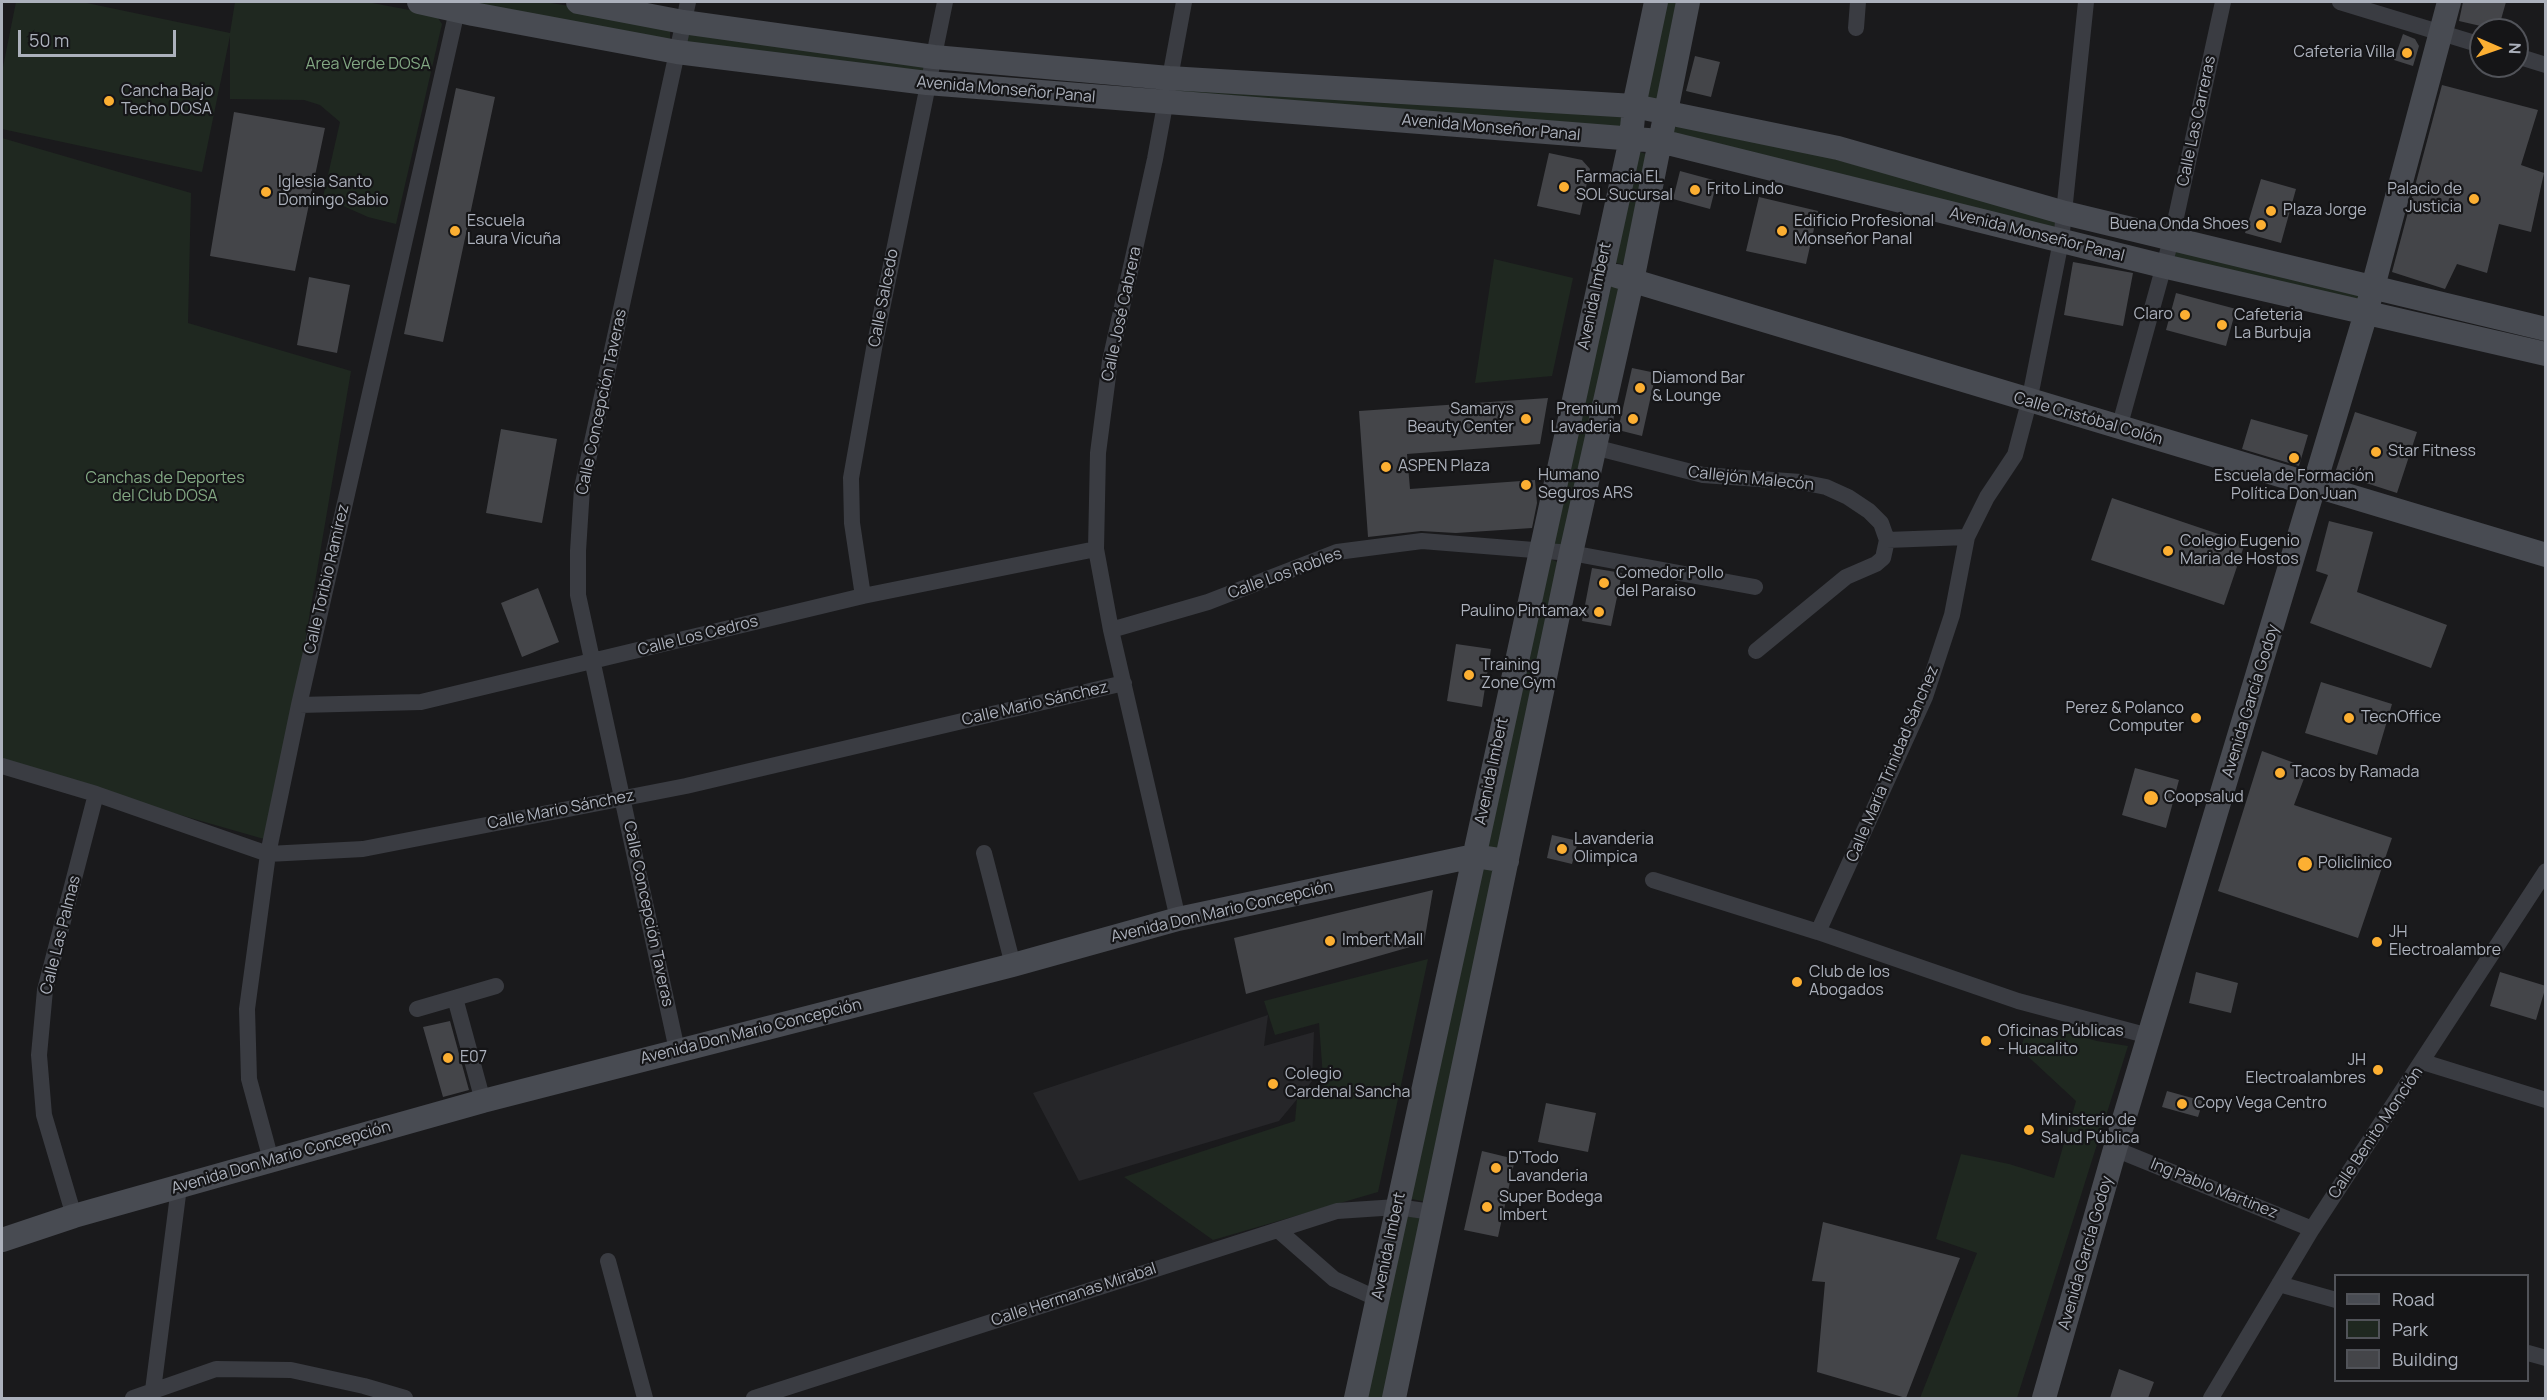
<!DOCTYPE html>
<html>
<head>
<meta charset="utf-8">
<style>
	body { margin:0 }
	#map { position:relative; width:2547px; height:1400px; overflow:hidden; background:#1a1a1c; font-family:Manrope,sans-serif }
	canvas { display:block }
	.frame { position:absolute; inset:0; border:3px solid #acb1bc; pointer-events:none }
	.legend { position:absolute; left:2334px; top:1274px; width:195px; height:108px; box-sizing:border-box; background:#151517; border:2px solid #515359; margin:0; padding:8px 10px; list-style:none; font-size:18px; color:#acb1bc }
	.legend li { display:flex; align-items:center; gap:12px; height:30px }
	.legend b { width:30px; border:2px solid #515359 }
	.north { position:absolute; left:2469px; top:18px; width:60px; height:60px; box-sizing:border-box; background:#151517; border:2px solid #515359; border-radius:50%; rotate:92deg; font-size:16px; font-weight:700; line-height:24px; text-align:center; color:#acb1bc }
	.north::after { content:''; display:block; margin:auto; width:21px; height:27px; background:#fcaf32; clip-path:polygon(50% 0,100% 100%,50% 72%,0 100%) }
	.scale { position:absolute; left:18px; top:30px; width:158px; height:27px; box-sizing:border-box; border:3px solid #acb1bc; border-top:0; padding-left:8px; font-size:18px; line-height:21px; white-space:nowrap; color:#acb1bc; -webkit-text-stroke:4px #151517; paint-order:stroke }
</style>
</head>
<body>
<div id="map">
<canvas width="2547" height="1400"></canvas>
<div class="frame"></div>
<ul class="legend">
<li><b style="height:8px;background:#484b52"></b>Road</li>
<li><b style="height:16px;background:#1f2820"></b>Park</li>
<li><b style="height:16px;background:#444549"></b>Building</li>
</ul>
<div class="north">N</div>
<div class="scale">50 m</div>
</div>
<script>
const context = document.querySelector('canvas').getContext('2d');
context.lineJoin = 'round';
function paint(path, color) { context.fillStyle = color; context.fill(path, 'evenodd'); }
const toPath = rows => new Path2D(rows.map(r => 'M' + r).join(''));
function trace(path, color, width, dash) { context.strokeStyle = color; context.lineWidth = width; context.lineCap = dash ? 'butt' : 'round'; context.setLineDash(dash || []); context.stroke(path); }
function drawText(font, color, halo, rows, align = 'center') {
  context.font = font + ' Manrope,sans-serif'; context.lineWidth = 4.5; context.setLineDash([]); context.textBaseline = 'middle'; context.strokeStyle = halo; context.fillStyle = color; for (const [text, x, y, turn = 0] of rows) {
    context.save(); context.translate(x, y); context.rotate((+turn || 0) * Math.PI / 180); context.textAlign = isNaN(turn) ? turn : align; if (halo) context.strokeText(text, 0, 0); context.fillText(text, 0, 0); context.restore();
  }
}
const built = toPath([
	[1268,1015,1264,1046,1314,1032,1312,1081,1279,1121,1079,1181,1033,1093]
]);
const green = toPath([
	[16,2,82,2,230,33,235,2,367,2,436,15,442,24,396,224,368,217,323,197,340,122,320,105,304,100,230,99,230,36,202,172,2,129,2,72],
	[468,2,545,2,569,6,670,29,670,43],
	[1664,2,1680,2,1658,101,1644,96],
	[688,29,927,61,923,78,684,47],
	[1178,83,1626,110,1624,136,1173,100],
	[1674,122,1767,141,2057,219,2053,231,1669,139],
	[2,138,191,193,188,323,351,371,271,841,2,764],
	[1635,150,1651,156,1625,265,1612,262],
	[2175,246,2365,293,2362,305,2170,262],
	[1494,259,1573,278,1552,376,1475,383],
	[1605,279,1620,286,1566,547,1547,542],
	[1545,557,1560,563,1500,850,1481,847],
	[1479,865,1496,868,1426,1202,1407,1198],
	[1428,959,1378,1192,1213,1240,1124,1177,1295,1121,1297,1099,1324,1091,1319,1023,1275,1035,1264,1001],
	[2030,1023,2097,1041,2128,1046,2017,1398,1920,1398,1977,1253,1936,1239,1961,1154,2009,1164,2054,1178,2076,1101,2020,1049],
	[1404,1217,1422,1217,1387,1398,1365,1398]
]);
const building = toPath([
	[2463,2,2506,2,2498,30,2459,21],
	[2403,34,2415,39,2419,46,2413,66,2394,60],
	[1695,56,1720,62,1711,97,1686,91],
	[2442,85,2538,110,2521,165,2544,173,2531,232,2499,224,2487,273,2457,264,2445,289,2392,272],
	[456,88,495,97,443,342,404,334],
	[234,112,325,128,295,271,210,256],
	[1549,153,1582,160,1590,169,1580,215,1537,206],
	[1680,171,1717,181,1710,209,1673,199],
	[2261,179,2296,189,2281,243,2245,233],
	[1759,197,1818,211,1806,264,1746,251],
	[2073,262,2133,273,2123,326,2064,315],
	[309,277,350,285,337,353,297,345],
	[2176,293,2236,309,2226,346,2166,330],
	[1632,368,1656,373,1642,436,1618,430],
	[1548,398,1540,444,1407,454,1410,489,1535,480,1537,503,1532,528,1456,533,1421,531,1368,537,1359,411],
	[2355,412,2417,432,2397,493,2335,473],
	[2251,419,2308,435,2299,466,2242,449],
	[501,429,557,439,542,523,486,513],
	[2112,498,2245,543,2224,605,2091,560],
	[2329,521,2373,532,2357,592,2447,625,2431,668,2310,623,2328,575,2316,571],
	[1592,568,1622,573,1611,626,1582,621],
	[538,588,559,642,522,657,501,603],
	[1456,644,1491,649,1482,707,1447,701],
	[2321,682,2392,704,2377,755,2305,733],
	[2262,751,2308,768,2294,805,2392,838,2358,938,2218,891],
	[2135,768,2179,780,2166,828,2122,815],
	[1552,835,1578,841,1572,864,1547,858],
	[1433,890,1424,943,1246,994,1234,938],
	[2196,972,2238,983,2231,1013,2189,1003],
	[2500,972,2546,986,2536,1020,2490,1006],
	[450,1021,469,1090,443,1097,423,1027],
	[2167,1091,2203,1101,2198,1117,2162,1107],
	[1546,1103,1596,1113,1588,1152,1538,1142],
	[1482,1151,1515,1159,1498,1237,1464,1230],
	[1823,1222,1960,1258,1906,1398,1817,1372,1825,1282,1812,1281],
	[2119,1369,2154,1382,2148,1398,2110,1398]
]);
const street = toPath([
	[2340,2,2481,45],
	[1856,28,1858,2],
	[2517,56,2546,65],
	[2119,428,2171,240,2223,2],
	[1594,447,1703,475,1801,482,1826,487,1848,497,1869,511,1881,523,1887,540,1883,558,1876,564,1846,577,1756,651],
	[1887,540,1967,537],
	[863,596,852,523,851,478,875,343,945,2],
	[1111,630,1208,602,1337,552,1422,541,1571,553,1755,587],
	[299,705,421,702,863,596,1096,549],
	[2,766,96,794,268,854,363,849,686,786,1124,683],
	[984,853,1013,965],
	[1653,880,1818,932,2018,1001,2149,1036],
	[1178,919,1111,630,1096,549,1098,453,1110,361,1155,159,1184,2],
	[1818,932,1925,697,1952,615,1967,537,1987,497,2015,455,2029,402,2061,241,2086,2],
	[455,998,483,1101],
	[417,1009,496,986],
	[677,1050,578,595,578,551,582,488,688,2],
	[2423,1062,2546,1100],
	[2115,1149,2312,1229],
	[271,1160,249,1079,247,1009,268,854,299,705,459,2],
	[74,1216,44,1115,39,1055,45,990,96,794],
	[1278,1230,1334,1279,1378,1299],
	[608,1261,645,1398],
	[2279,1284,2336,1300],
	[2528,1353,2546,1358],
	[133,1398,216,1369,291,1370,364,1386,405,1398],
	[152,1398,179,1187],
	[754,1398,1337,1211,1397,1207,1432,1212],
	[2211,1398,2312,1229,2546,871]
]);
const secondary = toPath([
	[419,2,473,14,677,52,927,83,1660,141,2163,266,2546,354],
	[578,2,683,22,934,57,1169,78,1634,106,1838,148,2065,213,2546,329],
	[1617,276,2546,555],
	[2,1240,74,1216,483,1101,1013,965,1178,919,1474,856,1507,861],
	[1356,1398,1631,139,1634,106,1656,2],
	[1394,1398,1571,553,1632,281,1688,2],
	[2044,1398,2115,1149,2366,313,2449,2]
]);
const markers = [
	[2407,53,6,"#fcaf32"],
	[109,101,6,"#fcaf32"],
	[1564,187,6,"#fcaf32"],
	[1695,190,6,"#fcaf32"],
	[266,192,6,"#fcaf32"],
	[2474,199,6,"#fcaf32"],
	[2271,211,6,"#fcaf32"],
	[2261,225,6,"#fcaf32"],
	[455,231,6,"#fcaf32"],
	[1782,231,6,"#fcaf32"],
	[2185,315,6,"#fcaf32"],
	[2222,325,6,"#fcaf32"],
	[1640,388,6,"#fcaf32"],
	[1526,419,6,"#fcaf32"],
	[1633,419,6,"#fcaf32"],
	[2376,452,6,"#fcaf32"],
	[2294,458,6,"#fcaf32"],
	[1386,467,6,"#fcaf32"],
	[1526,485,6,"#fcaf32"],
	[2168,551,6,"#fcaf32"],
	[1604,583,6,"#fcaf32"],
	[1599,612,6,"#fcaf32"],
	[1469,675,6,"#fcaf32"],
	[2196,718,6,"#fcaf32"],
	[2349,718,6,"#fcaf32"],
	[2280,773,6,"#fcaf32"],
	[2151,798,8,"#fcaf32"],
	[1562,849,6,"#fcaf32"],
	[2305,864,8,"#fcaf32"],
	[1330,941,6,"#fcaf32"],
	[2377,942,6,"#fcaf32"],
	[1797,982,6,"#fcaf32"],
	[1986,1041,6,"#fcaf32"],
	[448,1058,6,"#fcaf32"],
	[2378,1070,6,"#fcaf32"],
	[1273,1084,6,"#fcaf32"],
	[2182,1104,6,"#fcaf32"],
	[2029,1130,6,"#fcaf32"],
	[1496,1168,6,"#fcaf32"],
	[1487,1207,6,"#fcaf32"]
];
const poiNames = [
	["Cafeteria Villa",2395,53,"right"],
	["Cancha Bajo",121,92],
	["Techo DOSA",121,110],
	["Farmacia EL",1576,178],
	["SOL Sucursal",1576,196],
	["Iglesia Santo",278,183],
	["Domingo Sabio",278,201],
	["Frito Lindo",1707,190],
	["Palacio de",2462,190,"right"],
	["Justicia",2462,208,"right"],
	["Plaza Jorge",2283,211],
	["Escuela",467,222],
	["Laura Vicuña",467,240],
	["Edificio Profesional",1794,222],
	["Monseñor Panal",1794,240],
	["Buena Onda Shoes",2249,225,"right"],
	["Claro",2173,315,"right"],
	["Cafeteria",2234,316],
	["La Burbuja",2234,334],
	["Diamond Bar",1652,379],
	["& Lounge",1652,397],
	["Samarys",1514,410,"right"],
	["Beauty Center",1514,428,"right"],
	["Premium",1621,410,"right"],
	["Lavaderia",1621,428,"right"],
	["Star Fitness",2388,452],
	["ASPEN Plaza",1398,467],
	["Humano",1538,476],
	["Seguros ARS",1538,494],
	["Escuela de Formación",2294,477,"center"],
	["Política Don Juan",2294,495,"center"],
	["Colegio Eugenio",2180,542],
	["Maria de Hostos",2180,560],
	["Comedor Pollo",1616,574],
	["del Paraiso",1616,592],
	["Paulino Pintamax",1587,612,"right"],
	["Training",1481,666],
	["Zone Gym",1481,684],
	["Perez & Polanco",2184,709,"right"],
	["Computer",2184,727,"right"],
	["TecnOffice",2361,718],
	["Tacos by Ramada",2292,773],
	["Coopsalud",2164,798],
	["Lavanderia",1574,840],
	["Olimpica",1574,858],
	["Policlinico",2318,864],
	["JH",2389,933],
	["Electroalambre",2389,951],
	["Imbert Mall",1342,941],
	["Club de los",1809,973],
	["Abogados",1809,991],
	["Oficinas Públicas",1998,1032],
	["- Huacalito",1998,1050],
	["E07",460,1058],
	["JH",2366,1061,"right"],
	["Electroalambres",2366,1079,"right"],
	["Colegio",1285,1075],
	["Cardenal Sancha",1285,1093],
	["Copy Vega Centro",2194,1104],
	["Ministerio de",2041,1121],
	["Salud Pública",2041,1139],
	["D'Todo",1508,1159],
	["Lavanderia",1508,1177],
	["Super Bodega",1499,1198],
	["Imbert",1499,1216]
];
const parkNames = [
	["Area Verde DOSA",368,65],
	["Canchas de Deportes",165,479],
	["del Club DOSA",165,497]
];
const streetNames = [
	["Avenida Monseñor Panal",1006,90,5],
	["Calle Las Carreras",2197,121,-78],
	["Avenida Monseñor Panal",1491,128,5],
	["Avenida Monseñor Panal",2037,235,14],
	["Avenida Imbert",1595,296,-78],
	["Calle Salcedo",884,298,-79],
	["Calle José Cabrera",1122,314,-78],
	["Calle Concepción Taveras",602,402,-78],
	["Calle Cristóbal Colón",2088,419,16],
	["Callejón Malecón",1751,479,6],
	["Calle Los Robles",1285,574,-20],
	["Calle Toribio Ramírez",327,579,-77],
	["Calle Los Cedros",698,636,-14],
	["Avenida García Godoy",2251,701,-73],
	["Calle Mario Sánchez",1035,704,-13],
	["Calle María Trinidad Sánchez",1893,764,-67],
	["Avenida Imbert",1492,771,-78],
	["Calle Mario Sánchez",561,810,-11],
	["Avenida Don Mario Concepción",1222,912,-13],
	["Calle Concepción Taveras",648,914,78],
	["Calle Las Palmas",61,935,-76],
	["Avenida Don Mario Concepción",751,1032,-14],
	["Calle Benito Monción",2376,1133,-56],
	["Avenida Don Mario Concepción",281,1158,-16],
	["Ing Pablo Martinez",2214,1189,22],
	["Avenida Imbert",1389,1246,-78],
	["Avenida García Godoy",2086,1253,-74],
	["Calle Hermanas Mirabal",1074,1295,-18]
];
paint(built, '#262629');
paint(green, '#1f2820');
paint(building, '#444549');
trace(street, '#3a3c42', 16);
trace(secondary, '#484b52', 24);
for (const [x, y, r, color] of markers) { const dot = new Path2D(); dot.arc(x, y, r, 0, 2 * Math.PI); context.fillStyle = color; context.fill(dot); trace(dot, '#151517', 2); }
drawText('16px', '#acb1bc', '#151517', poiNames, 'left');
drawText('16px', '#82a883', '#151517', parkNames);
drawText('16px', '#acb1bc', '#151517', streetNames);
</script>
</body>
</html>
